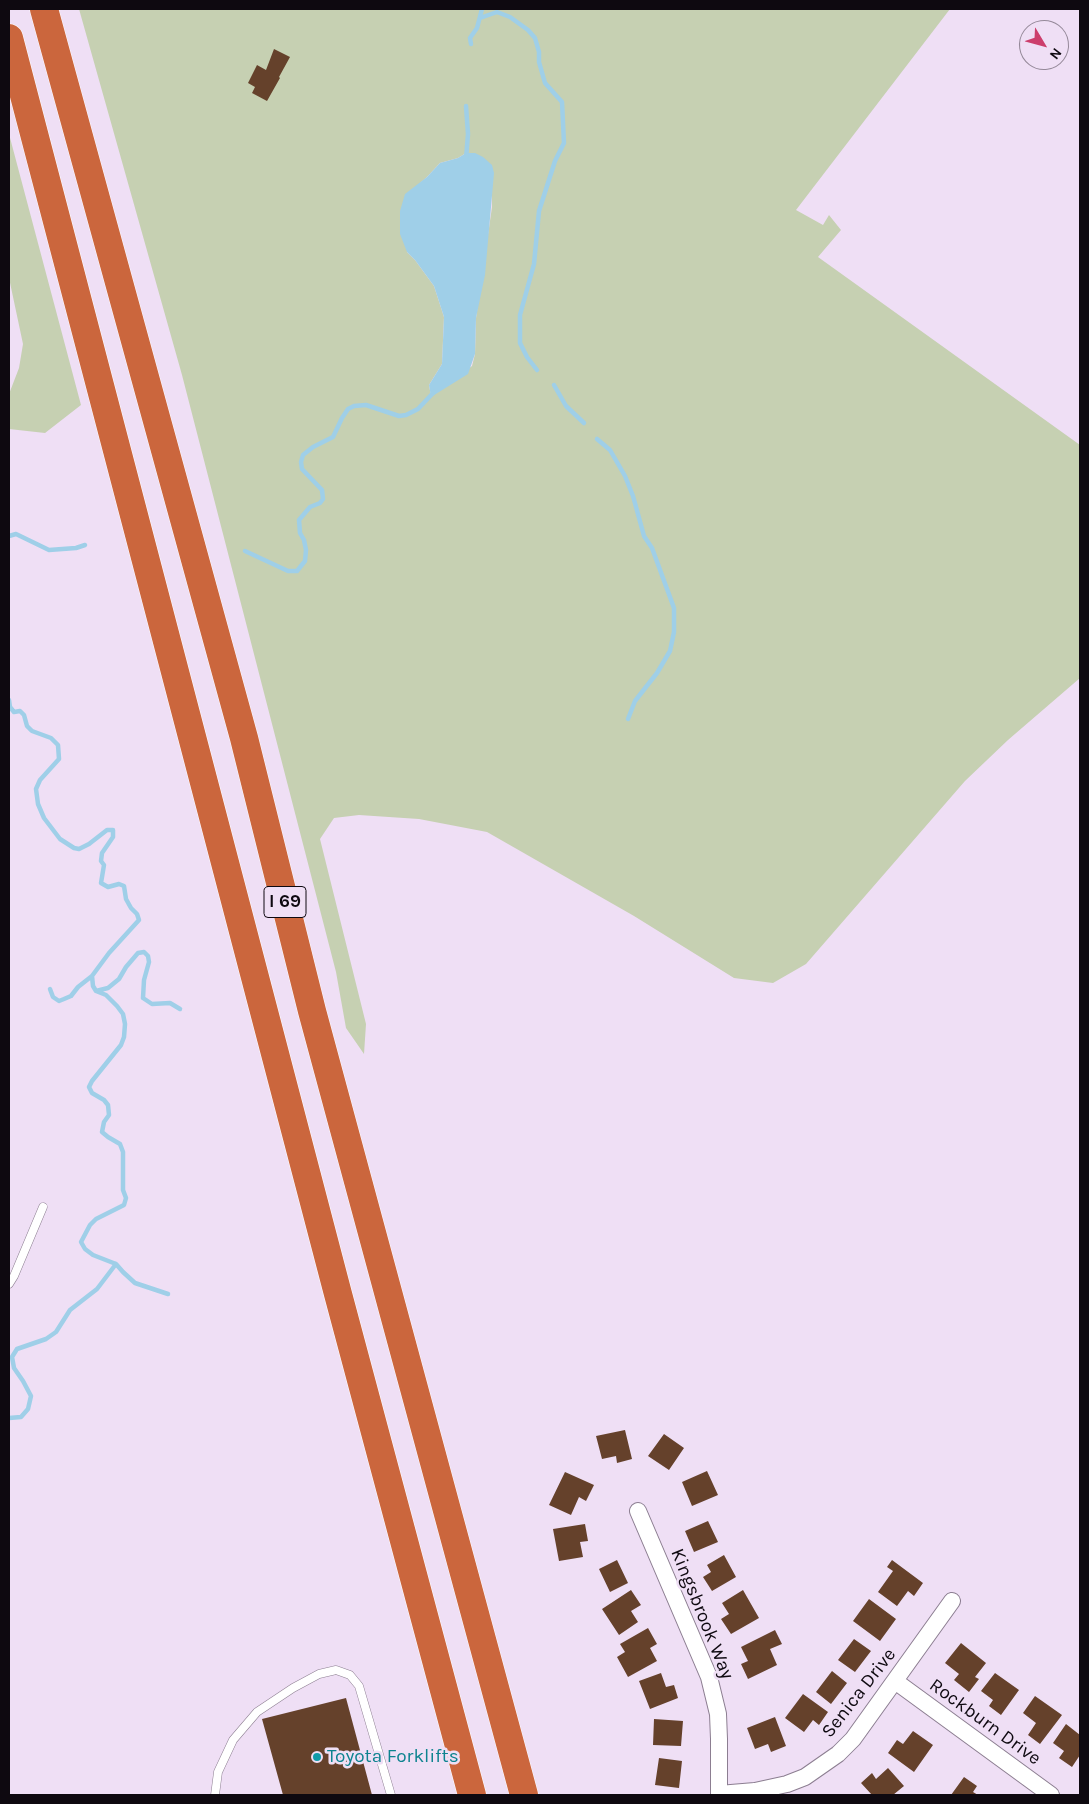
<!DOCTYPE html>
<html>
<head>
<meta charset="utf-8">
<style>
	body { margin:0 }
	#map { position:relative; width:1089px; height:1804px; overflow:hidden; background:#efdff5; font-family:Karla,sans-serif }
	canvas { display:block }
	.frame { position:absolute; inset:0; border:10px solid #0e0910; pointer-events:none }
	.north { position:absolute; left:1019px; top:20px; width:50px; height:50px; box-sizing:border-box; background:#efdff5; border:1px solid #958999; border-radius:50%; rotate:127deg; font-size:14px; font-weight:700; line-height:20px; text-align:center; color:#0e0910 }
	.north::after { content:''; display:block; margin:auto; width:18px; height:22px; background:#cc3e6c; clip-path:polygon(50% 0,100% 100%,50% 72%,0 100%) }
</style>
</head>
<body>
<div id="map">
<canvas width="1089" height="1804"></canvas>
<div class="frame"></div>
<div class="north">N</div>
</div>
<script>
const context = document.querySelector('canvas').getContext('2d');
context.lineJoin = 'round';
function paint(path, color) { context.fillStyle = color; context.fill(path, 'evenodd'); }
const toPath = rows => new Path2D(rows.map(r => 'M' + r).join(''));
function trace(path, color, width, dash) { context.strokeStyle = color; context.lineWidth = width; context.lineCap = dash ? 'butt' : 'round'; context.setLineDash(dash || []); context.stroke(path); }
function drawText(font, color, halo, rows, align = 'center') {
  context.font = font + ' Karla,sans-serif'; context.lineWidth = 5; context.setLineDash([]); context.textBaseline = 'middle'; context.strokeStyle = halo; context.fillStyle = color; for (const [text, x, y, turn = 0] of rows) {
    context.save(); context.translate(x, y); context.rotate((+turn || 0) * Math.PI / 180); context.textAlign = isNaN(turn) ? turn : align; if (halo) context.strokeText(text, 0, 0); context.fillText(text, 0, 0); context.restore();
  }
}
const green = toPath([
	[79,9,950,9,796,210,823,225,829,215,841,230,818,257,1080,445,1080,678,1008,740,965,781,806,964,773,983,734,978,634,916,487,832,419,819,359,815,334,818,320,839,366,1024,364,1054,346,1028,336,972,182,375],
	[466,153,492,194,492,207,476,318,475,354,472,366,431,396,429,385,442,364,444,317,434,286,415,260,407,252,418,185,427,177,440,163,458,158],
	[9,134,81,405,45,433,9,429,9,394,19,368,23,344,9,278]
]);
const water = toPath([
	[466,153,475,153,483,157,492,165,494,173,485,275,476,318,475,354,468,374,431,397,429,385,442,364,444,317,434,286,415,260,407,252,400,234,400,211,405,194,427,177,440,163,458,158]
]);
const stream = toPath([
	[480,18,497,12,510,17,528,30,535,38,539,52,539,62,545,83,562,102,564,143,555,161,539,211,534,264,520,315,520,343,527,357,537,370],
	[471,44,470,38,477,28,482,9],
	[466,106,468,134,466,159],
	[554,385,566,406,584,423],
	[597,439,610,450,625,476,633,496,644,536,652,548,674,608,674,632,670,651,657,673,635,701,628,719],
	[9,536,16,534,49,550,76,548,85,545],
	[245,551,288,571,297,571,305,561,306,550,304,540,300,533,299,520,310,507,320,503,323,499,322,490,302,469,301,462,303,455,313,447,333,437,342,418,348,409,354,406,366,405,399,416,406,415,418,409,434,392],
	[9,700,10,707,14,712,20,711,24,715,27,726,32,731,51,738,58,745,59,759,40,780,36,789,38,804,44,818,60,839,74,848,79,849,89,844,107,830,113,830,113,837,102,853,101,861,104,865,101,883,108,887,119,884,124,886,126,899,131,908,137,914,139,920,109,953,92,976,93,986,96,991,106,995,117,1006,123,1014,125,1024,124,1037,121,1045,92,1081,89,1087,92,1093,104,1100,108,1105,109,1115,104,1122,102,1132,108,1137,120,1144,123,1152,123,1190,126,1198,124,1205,96,1219,90,1225,81,1242,85,1249,93,1255,116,1264,123,1272,135,1283,168,1294],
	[50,989,53,997,59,1001,64,999,71,996,78,987,92,976],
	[96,991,108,988,119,979,126,967,138,953,144,952,148,956,149,962,144,980,143,998,152,1004,170,1003,180,1009],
	[9,1418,21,1417,28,1409,31,1396,23,1381,14,1368,12,1357,17,1349,46,1339,56,1332,70,1310,97,1289,116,1264]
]);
const building = toPath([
	[274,49,290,57,279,77,280,78,267,101,252,93,255,87,248,83,257,65,266,70],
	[625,1430,632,1459,617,1463,616,1456,602,1459,596,1436],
	[664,1434,684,1448,669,1470,648,1456],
	[707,1471,718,1495,692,1506,682,1482],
	[565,1472,594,1485,586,1501,579,1497,571,1515,549,1505],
	[708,1521,718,1542,694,1552,685,1531],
	[585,1524,588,1541,580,1542,583,1557,559,1561,553,1529],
	[724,1555,736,1577,712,1591,703,1577,711,1572,707,1565],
	[617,1560,628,1583,610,1592,599,1569],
	[892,1560,923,1583,914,1596,908,1591,897,1606,878,1592,893,1571,887,1567],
	[631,1590,641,1605,631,1611,638,1622,619,1635,602,1609],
	[743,1590,759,1618,731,1634,721,1619,729,1614,722,1603],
	[869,1599,896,1619,880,1641,853,1621],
	[648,1628,657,1644,650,1648,657,1661,628,1677,617,1657,625,1652,620,1644],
	[775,1630,782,1644,770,1649,777,1665,748,1679,741,1664,748,1661,741,1647],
	[854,1639,871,1651,855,1672,838,1660],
	[961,1643,986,1663,975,1677,979,1679,969,1692,954,1680,959,1674,945,1663],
	[832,1671,847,1683,831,1704,816,1692],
	[661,1673,666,1687,674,1685,678,1698,650,1709,639,1681],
	[995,1673,1019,1690,1001,1715,989,1706,993,1700,981,1691],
	[803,1694,828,1712,819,1725,813,1720,804,1732,785,1718],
	[1035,1696,1062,1715,1040,1744,1028,1735,1036,1723,1023,1713],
	[346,1698,372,1795,283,1795,262,1719],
	[775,1717,786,1746,771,1752,768,1744,755,1749,747,1728],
	[654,1719,683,1721,681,1746,653,1745],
	[1066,1724,1080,1735,1080,1755,1072,1767,1059,1758,1064,1751,1053,1743],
	[913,1731,933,1745,914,1772,888,1753,897,1740,903,1744],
	[659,1758,682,1761,679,1788,655,1785],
	[888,1768,904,1786,893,1795,872,1795,861,1783,872,1773,876,1779],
	[964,1777,977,1786,973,1792,978,1795,951,1795]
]);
const lane = toPath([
	[9,1284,14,1276,43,1207],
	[215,1795,218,1772,233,1740,257,1712,293,1688,319,1674,336,1670,350,1675,359,1686,391,1795]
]);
const street = toPath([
	[638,1511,709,1677,718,1714,719,1739,719,1795],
	[895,1681,1051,1795],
	[719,1794,755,1791,787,1784,805,1777,838,1754,853,1739,952,1601]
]);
const highway = toPath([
	[44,9,244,738,312,1011,524,1795],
	[9,38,338,1294,472,1795]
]);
const markers = [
	[317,1757,5,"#0f9aa8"]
];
const shields = [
	[285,902,42]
];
const shieldNames = [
	["I 69",285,902]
];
const streetNames = [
	["Kingsbrook Way",702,1614,68],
	["Senica Drive",859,1693,-52],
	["Rockburn Drive",985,1722,36]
];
const cultureNames = [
	["Toyota Forklifts",327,1757]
];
paint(green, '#c6d0b2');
paint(water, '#9fcfe8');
trace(stream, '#9fcfe8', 4.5);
paint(building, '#65412b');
trace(lane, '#8c7e91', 9);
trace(street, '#8c7e91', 18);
trace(highway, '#fff', 29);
trace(lane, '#fff', 8);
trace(street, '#fff', 16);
trace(highway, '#cb663d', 28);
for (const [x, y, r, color] of markers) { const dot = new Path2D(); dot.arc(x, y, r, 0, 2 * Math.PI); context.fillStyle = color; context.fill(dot); trace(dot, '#efdff5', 2); }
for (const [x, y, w] of shields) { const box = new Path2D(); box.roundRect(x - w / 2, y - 15.5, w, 31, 4); context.fillStyle = '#efdff5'; context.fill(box); trace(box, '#0e0910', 1); }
drawText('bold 18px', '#0e0910', null, shieldNames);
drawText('19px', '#0e0910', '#efdff5', streetNames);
drawText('19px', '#0d838f', '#efdff5', cultureNames, 'left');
</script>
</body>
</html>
